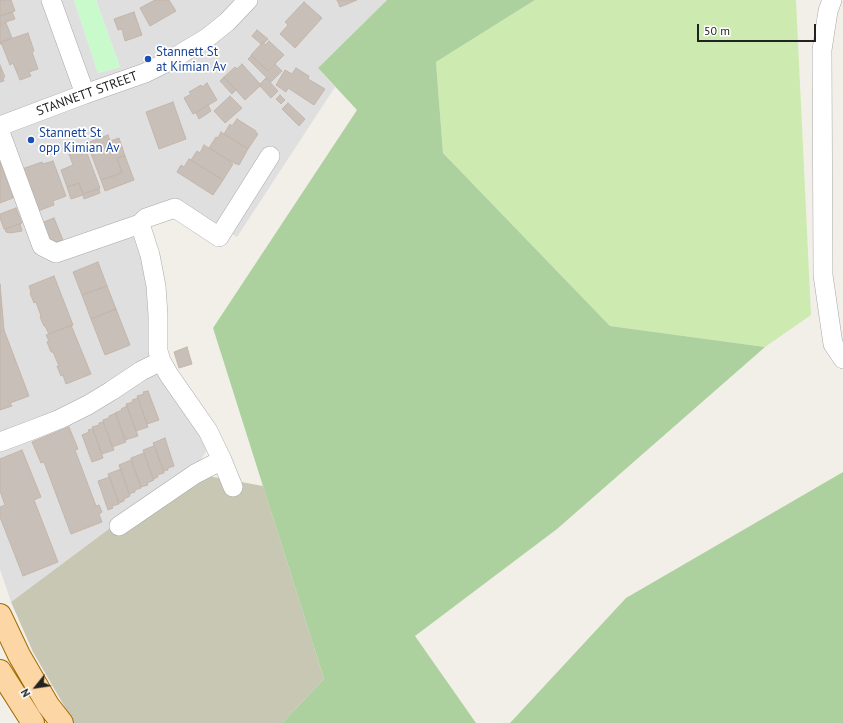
<!DOCTYPE html>
<html>
<head>
<meta charset="utf-8">
<style>
	body { margin:0 }
	#map { position:relative; width:843px; height:723px; overflow:hidden; background:#f2efe9; font-family:"PT Sans",sans-serif }
	canvas { display:block }
	.north { position:absolute; left:16px; top:667px; width:40px; height:40px; -webkit-text-stroke:3px #fff; paint-order:stroke; rotate:240deg; font-size:11px; font-weight:700; line-height:16px; text-align:center; color:#222 }
	.north::after { content:''; display:block; margin:auto; width:14px; height:18px; background:#222; clip-path:polygon(50% 0,100% 100%,50% 72%,0 100%) }
	.scale { position:absolute; left:697px; top:24px; width:119px; height:18px; box-sizing:border-box; border:2px solid #222; border-top:0; padding-left:5px; font-size:12px; line-height:14px; white-space:nowrap; color:#222; -webkit-text-stroke:3px #fff; paint-order:stroke }
</style>
</head>
<body>
<div id="map">
<canvas width="843" height="723"></canvas>
<div class="north">N</div>
<div class="scale">50 m</div>
</div>
<script>
const context = document.querySelector('canvas').getContext('2d');
context.lineJoin = 'round';
function paint(path, color) { context.fillStyle = color; context.fill(path, 'evenodd'); }
const toPath = rows => new Path2D(rows.map(r => 'M' + r).join(''));
function trace(path, color, width, dash) { context.strokeStyle = color; context.lineWidth = width; context.lineCap = dash ? 'butt' : 'round'; context.setLineDash(dash || []); context.stroke(path); }
function drawText(font, color, halo, rows, align = 'center') {
  context.font = font + ' "PT Sans",sans-serif'; context.lineWidth = 3.5; context.setLineDash([]); context.textBaseline = 'middle'; context.strokeStyle = halo; context.fillStyle = color; for (const [text, x, y, turn = 0] of rows) {
    context.save(); context.translate(x, y); context.rotate((+turn || 0) * Math.PI / 180); context.textAlign = isNaN(turn) ? turn : align; if (halo) context.strokeText(text, 0, 0); context.fillText(text, 0, 0); context.restore();
  }
}
const residential = toPath([
	[0,0,74,0,98,73,120,67,96,0,387,0,318,68,335,87,237,237,179,202,134,218,151,295,149,346,208,448,200,461,11,602,0,569]
]);
const construction = toPath([
	[200,461,208,476,263,486,324,679,282,723,74,723,33,652,11,602]
]);
const grass = toPath([
	[535,0,796,0,811,315,765,347,610,326,443,153,436,62]
]);
const forest = toPath([
	[387,0,535,0,436,62,443,153,610,326,765,347,557,529,415,636,476,723,282,723,324,679,213,328,357,110,318,68],
	[843,472,843,723,510,723,626,598]
]);
const park = toPath([
	[74,0,96,0,120,67,98,73]
]);
const building = toPath([
	[0,0,11,0,15,11,0,16,0,0],
	[155,0,169,0,176,11,150,26,140,8,155,0],
	[337,0,357,0,340,7,337,0],
	[304,2,322,18,295,48,280,34,288,25,285,22,304,2],
	[12,12,15,19,0,24,0,16,12,12],
	[134,12,142,35,125,41,122,29,118,30,114,19,134,12],
	[6,23,12,38,1,42,2,44,0,44,0,25,6,23],
	[257,30,268,39,264,43,263,42,261,44,252,36,257,30],
	[28,33,34,51,32,52,38,69,29,72,31,76,20,80,13,63,10,65,1,42,28,33],
	[269,41,284,55,268,71,251,55,263,42,265,45,269,41],
	[251,56,268,71,275,64,282,71,271,82,248,59,251,56],
	[242,64,261,85,245,100,224,77,235,67,237,69,242,64],
	[0,65,5,77,3,78,4,81,0,82,0,65],
	[296,68,309,76,308,79,325,89,314,105,288,88,286,92,276,85,285,70,292,74,296,68],
	[224,77,236,90,232,94,220,81,224,77],
	[266,78,278,91,271,98,260,86,261,85,260,84,266,78],
	[207,83,217,100,193,114,184,98,191,94,189,92,201,85,202,87,207,83],
	[280,95,285,100,281,104,276,99,280,95],
	[230,96,242,108,225,123,214,111,230,96],
	[173,102,186,139,159,149,146,112,173,102],
	[288,103,305,119,299,126,282,109,288,103],
	[208,105,211,111,199,119,196,113,208,105],
	[237,119,256,131,256,133,258,134,248,149,224,134,230,124,232,126,237,119],
	[221,132,248,149,239,165,237,164,236,164,209,148,216,137,218,138,221,132],
	[108,135,110,141,119,138,125,156,117,158,122,173,101,180,87,143,108,135],
	[204,145,231,162,230,162,233,164,223,180,191,160,197,151,200,153,204,145],
	[85,148,100,188,83,194,79,183,67,187,61,170,73,165,69,154,85,148],
	[125,156,134,180,105,191,101,180,122,173,117,158,125,156],
	[189,159,223,180,213,195,177,172,181,165,184,167,189,159],
	[53,161,66,196,53,201,54,205,38,211,22,169,42,162,43,164,53,161],
	[0,162,13,198,0,203,0,162],
	[79,183,83,194,99,189,100,193,84,199,83,195,71,199,67,187,79,183],
	[16,208,22,223,4,229,0,218,0,214,16,208],
	[54,218,63,240,56,242,46,237,41,223,54,218],
	[20,224,22,231,10,233,6,232,5,229,20,224],
	[98,262,107,286,82,295,73,272,98,262],
	[54,276,73,325,49,334,45,326,44,326,40,317,41,316,36,302,34,303,30,293,31,292,29,286,54,276],
	[0,284,4,330,0,332,0,284],
	[107,286,116,309,91,319,82,295,107,286],
	[116,309,130,345,105,355,91,319,116,309],
	[71,325,91,374,66,384,63,375,61,376,57,366,59,366,53,352,51,352,47,342,49,341,46,335,71,325],
	[4,330,29,396,10,403,12,406,0,410,0,332,4,330],
	[187,347,192,364,179,368,174,352,187,347],
	[148,391,159,420,147,424,137,396,144,394,143,392,148,391],
	[138,398,148,427,136,431,126,404,133,402,132,400,138,398],
	[127,406,138,436,125,440,115,413,122,410,121,409,127,406],
	[116,413,126,442,112,447,103,420,109,418,109,416,116,413],
	[103,422,114,450,102,454,92,427,99,425,99,423,103,422],
	[69,427,78,449,75,450,96,506,99,505,102,512,99,514,102,522,71,534,44,462,41,463,32,442,69,427],
	[93,429,103,458,92,462,82,435,89,432,88,430,93,429],
	[165,438,174,466,168,468,168,470,164,471,153,443,165,438],
	[154,446,164,473,157,475,158,477,153,479,143,450,154,446],
	[22,450,41,497,34,500,58,562,23,576,0,517,0,507,5,505,0,491,0,459,22,450],
	[144,453,154,480,147,483,148,485,141,487,131,458,144,453],
	[131,460,141,488,135,490,135,492,129,494,119,465,131,460],
	[121,469,130,496,124,499,124,501,119,503,108,474,121,469],
	[110,477,119,504,112,506,113,508,108,510,98,481,110,477]
]);
const minor = toPath([
	[51,0,85,94],
	[832,0,828,11,822,50,823,275,833,344,843,359],
	[0,126,85,94,145,73,167,62,207,38,227,22,248,0],
	[0,132,42,246,56,253,140,224,146,218,175,208,219,237,270,156],
	[140,224,150,255,156,286,158,315,158,351,161,361,169,375,208,431,222,460,233,487],
	[0,442,32,430,60,419,88,405,111,391,141,371,161,361],
	[119,526,195,474,222,460]
]);
const major = toPath([
	[0,615,19,655,48,705,62,723],
	[0,671,33,723]
]);
const markers = [
	[148,59,4,"#1a4fb4"],
	[31,140,4,"#1a4fb4"]
];
const transitNames = [
	["Stannett St",156,52],
	["at Kimian Av",156,67],
	["Stannett St",39,133],
	["opp Kimian Av",39,148]
];
const streetNames = [
	["STANNETT STREET",87,94,-20]
];
paint(residential, '#e0dfdf');
paint(construction, '#c7c7b4');
paint(grass, '#cdebb0');
paint(forest, '#add19e');
paint(park, '#c8facc');
paint(building, '#c7bfb8');
trace(building, '#c4b6ab', 1);
trace(minor, '#a9a9a9', 20);
trace(major, '#a06b00', 24);
trace(minor, '#fff', 19);
trace(major, '#fcd6a4', 22);
for (const [x, y, r, color] of markers) { const dot = new Path2D(); dot.arc(x, y, r, 0, 2 * Math.PI); context.fillStyle = color; context.fill(dot); trace(dot, '#fff', 1.5); }
drawText('13px', '#164399', '#fff', transitNames, 'left');
drawText('13px', '#222', '#fff', streetNames);
</script>
</body>
</html>
